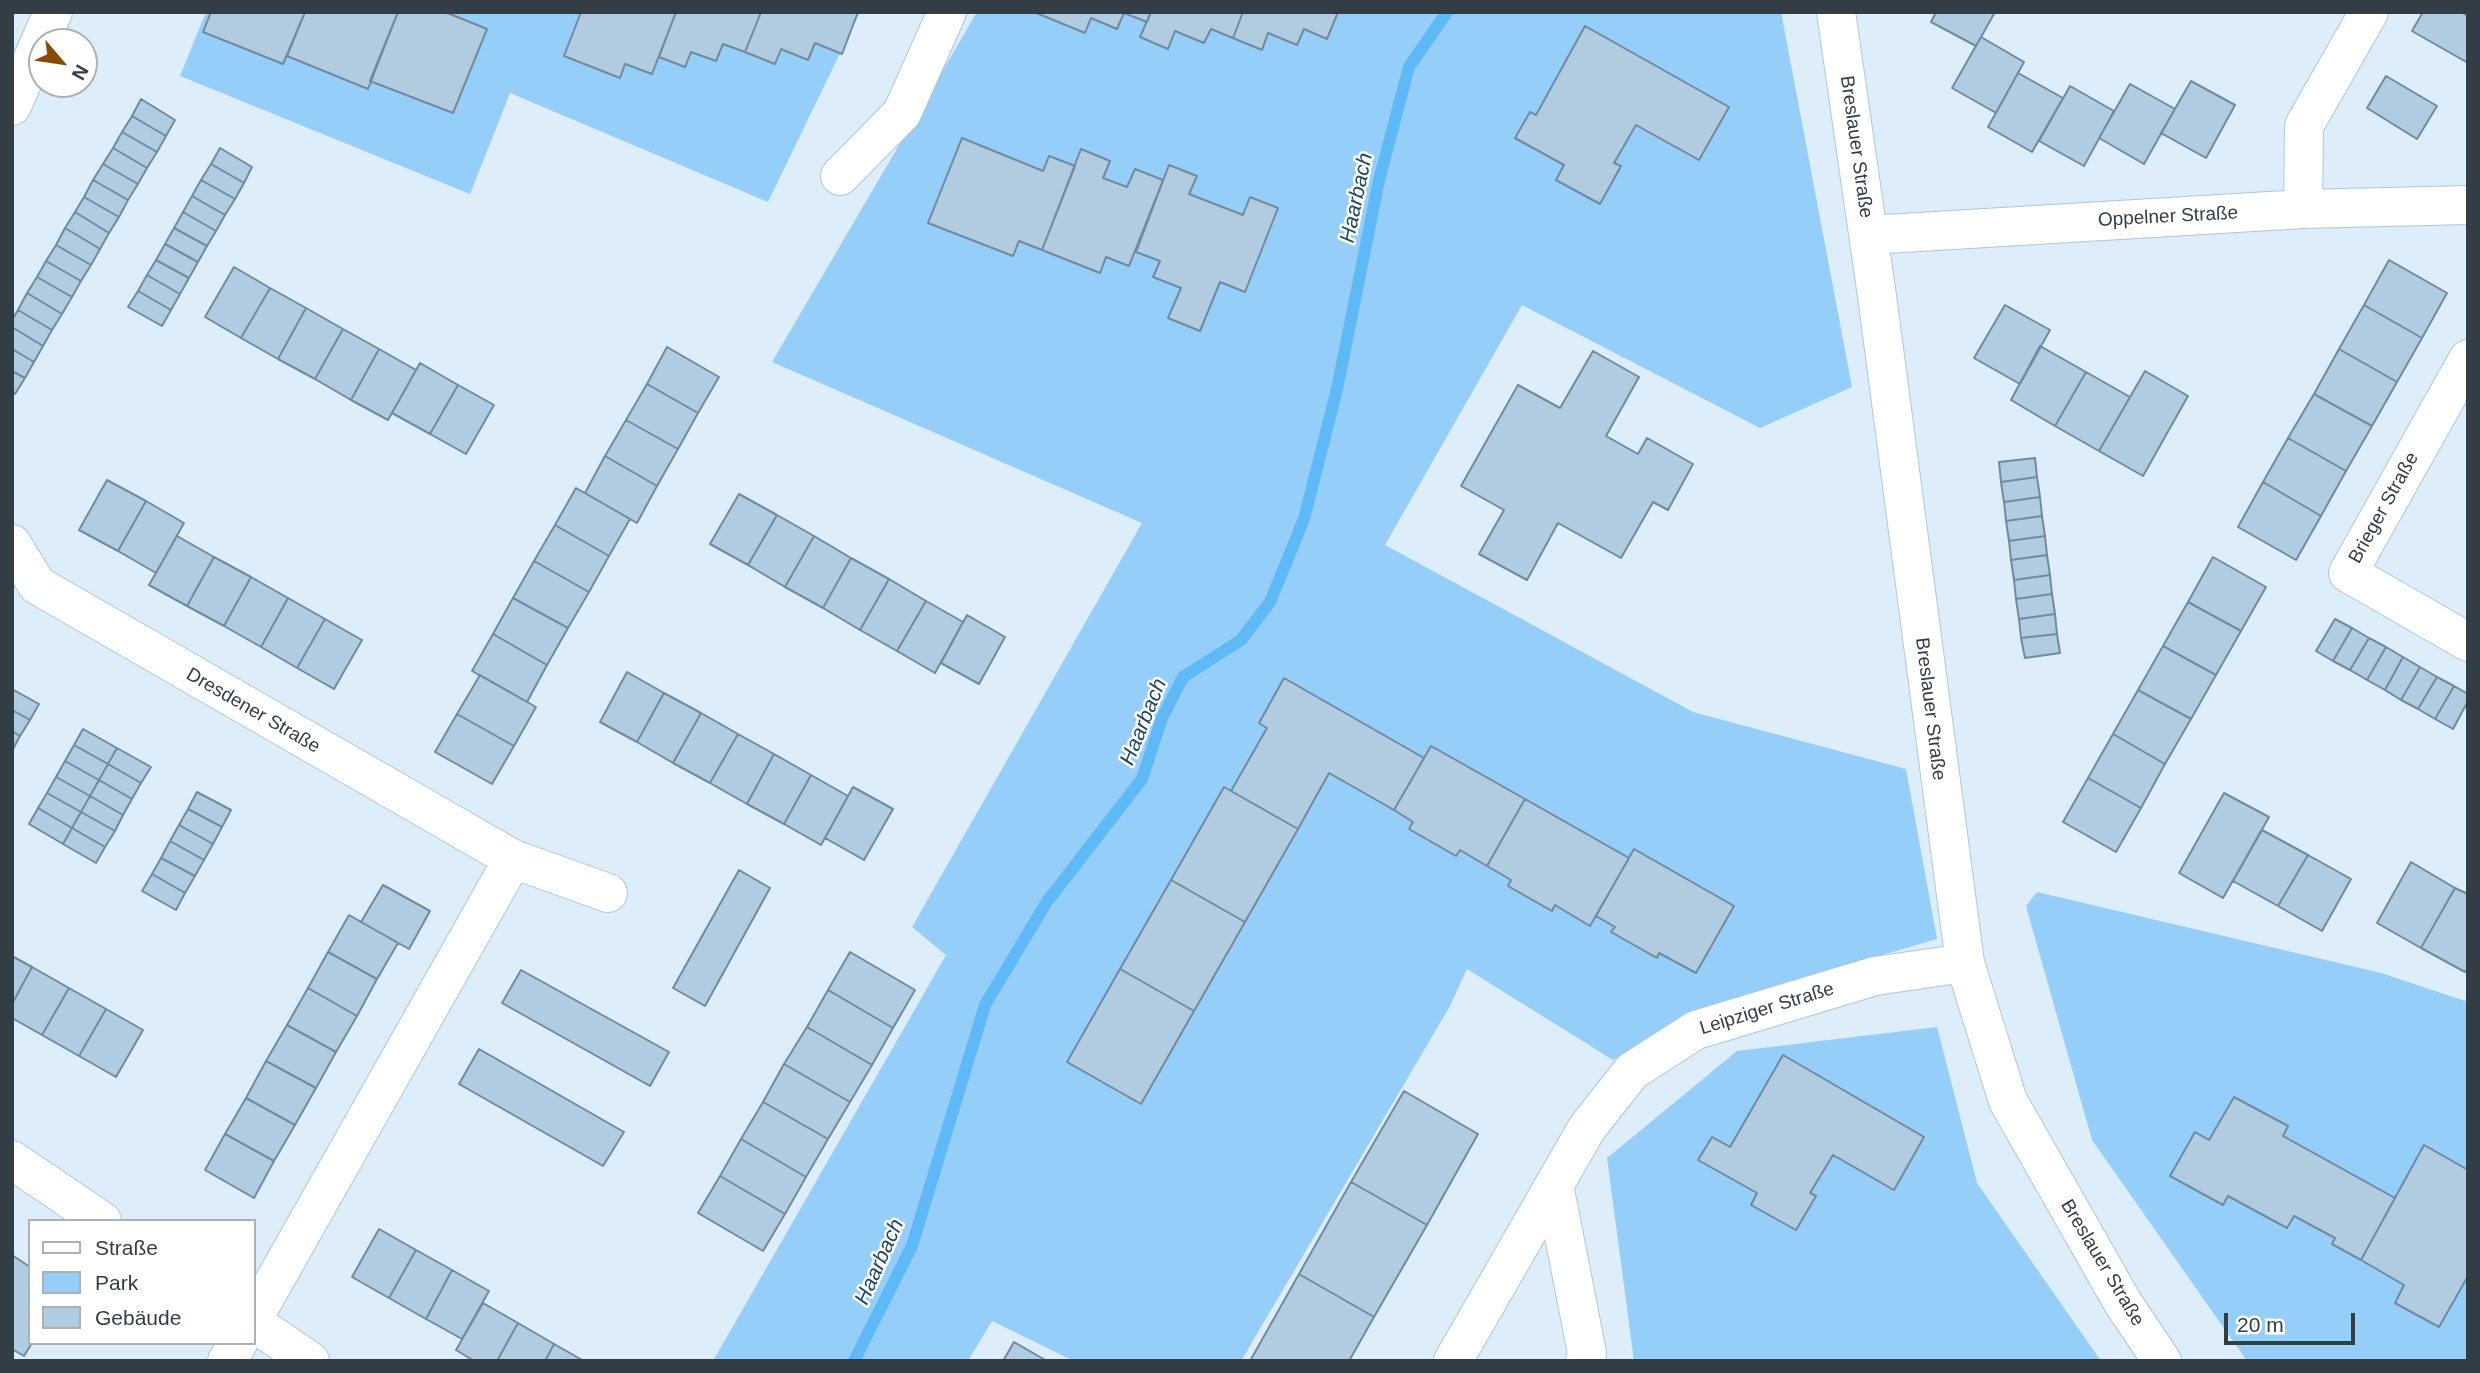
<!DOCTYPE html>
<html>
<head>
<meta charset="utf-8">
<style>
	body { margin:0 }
	#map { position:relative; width:2480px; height:1373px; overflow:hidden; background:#ddeefa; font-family:Helvetica,sans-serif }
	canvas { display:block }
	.frame { position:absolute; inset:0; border:14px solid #323d45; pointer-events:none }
	.legend { position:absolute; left:28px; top:1219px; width:228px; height:126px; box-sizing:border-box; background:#fff; border:2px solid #adb1b5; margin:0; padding:9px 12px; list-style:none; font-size:21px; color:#323d45 }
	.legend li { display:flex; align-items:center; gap:14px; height:35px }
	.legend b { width:35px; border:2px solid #adb1b5 }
	.north { position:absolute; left:28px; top:28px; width:70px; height:70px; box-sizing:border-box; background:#fff; border:2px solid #adb1b5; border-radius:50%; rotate:119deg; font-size:19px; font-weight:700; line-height:28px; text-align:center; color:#323d45 }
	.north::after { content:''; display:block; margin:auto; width:24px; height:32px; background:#874b05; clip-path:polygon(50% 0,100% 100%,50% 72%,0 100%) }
	.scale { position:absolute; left:2224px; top:1313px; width:131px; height:32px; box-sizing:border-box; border:4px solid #323d45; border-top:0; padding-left:9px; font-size:21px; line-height:24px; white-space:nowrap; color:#323d45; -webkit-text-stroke:5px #fff; paint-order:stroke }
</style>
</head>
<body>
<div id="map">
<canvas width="2480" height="1373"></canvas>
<div class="frame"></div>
<ul class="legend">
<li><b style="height:9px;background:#fff"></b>Straße</li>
<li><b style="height:19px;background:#94cef9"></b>Park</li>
<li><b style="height:19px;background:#b1cce1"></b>Gebäude</li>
</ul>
<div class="north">N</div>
<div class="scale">20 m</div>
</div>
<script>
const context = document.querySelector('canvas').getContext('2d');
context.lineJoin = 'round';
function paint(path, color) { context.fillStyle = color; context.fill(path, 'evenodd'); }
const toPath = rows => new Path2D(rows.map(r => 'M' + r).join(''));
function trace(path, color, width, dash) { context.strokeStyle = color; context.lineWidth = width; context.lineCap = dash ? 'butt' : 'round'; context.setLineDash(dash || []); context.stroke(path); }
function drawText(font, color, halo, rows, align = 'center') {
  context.font = font + ' Helvetica,sans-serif'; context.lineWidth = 5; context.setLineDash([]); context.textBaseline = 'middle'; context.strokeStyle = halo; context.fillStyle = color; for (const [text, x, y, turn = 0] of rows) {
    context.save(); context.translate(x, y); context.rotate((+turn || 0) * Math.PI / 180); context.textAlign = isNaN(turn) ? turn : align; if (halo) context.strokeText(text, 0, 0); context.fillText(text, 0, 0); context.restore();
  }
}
const green = toPath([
	[206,12,860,12,768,202,510,93,470,194,180,76],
	[977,12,1781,12,1852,387,1760,428,1522,305,1385,545,1693,712,1906,769,1937,939,1744,995,1613,1060,1467,969,1450,1006,1241,1361,1074,1361,992,1321,968,1361,713,1361,946,955,912,927,1142,523,772,362],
	[2037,892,2381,973,2468,1002,2468,1361,2247,1361,2092,1140,2026,906],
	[1937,1027,1977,1183,2101,1361,1634,1361,1607,1158,1737,1051]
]);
const stream = toPath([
	[854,1361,912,1246,985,1005,1046,903,1142,779,1162,718,1183,677,1241,640,1270,602,1304,519,1337,389,1379,180,1409,67,1447,12]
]);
const building = toPath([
	[211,12,305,12,283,64,203,32,211,12],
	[305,12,398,12,368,89,287,56,305,12],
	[398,12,445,12,487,29,453,113,370,81,398,12],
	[581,12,676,12,652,74,625,64,620,78,564,56,581,12],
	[676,12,761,12,745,52,723,44,716,61,691,52,685,67,659,57,676,12],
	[761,12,858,12,842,54,815,43,808,60,781,49,775,64,745,52,761,12],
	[1034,12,1151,12,1147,22,1124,13,1117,29,1091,18,1085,33,1034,12],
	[1151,12,1243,12,1233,38,1211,29,1204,43,1175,31,1168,49,1140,37,1151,12],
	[1243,12,1338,12,1327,39,1304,29,1297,45,1268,33,1262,50,1233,38,1243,12],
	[1936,12,1995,12,1976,46,1931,22,1936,12],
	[2423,12,2461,12,2468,16,2468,63,2412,31,2423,12],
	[1585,26,1729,107,1699,160,1636,125,1614,163,1621,166,1600,204,1556,180,1564,165,1515,138,1530,112,1536,115,1585,26],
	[1981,37,2024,62,1996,113,1952,88,1981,37],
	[2018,73,2063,98,2032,152,1988,127,2018,73],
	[2386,76,2437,106,2417,139,2367,108,2386,76],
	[2191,81,2235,105,2206,158,2161,133,2191,81],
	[2130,84,2175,109,2144,164,2099,138,2130,84],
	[2070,86,2114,111,2084,166,2039,141,2070,86],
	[141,99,175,120,166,136,132,116,141,99],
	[132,116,166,136,157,152,122,132,132,116],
	[122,132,157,152,147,168,113,148,122,132],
	[962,138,1043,171,1049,156,1075,166,1042,250,1019,241,1013,256,928,223,962,138],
	[113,148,147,168,138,184,103,164,113,148],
	[220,148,252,167,244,183,211,164,220,148],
	[1081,149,1110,161,1103,178,1127,187,1135,169,1163,180,1129,266,1106,257,1100,273,1042,250,1081,149],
	[103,164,138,184,128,200,93,180,103,164],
	[211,164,244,183,235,199,201,180,211,164],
	[1169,165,1197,176,1189,194,1243,215,1250,197,1278,208,1245,292,1220,282,1200,331,1168,318,1181,288,1153,277,1160,261,1136,252,1169,165],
	[93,180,128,200,119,217,84,197,93,180],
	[201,180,235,199,225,215,192,196,201,180],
	[192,196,225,215,216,231,183,212,192,196],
	[84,197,119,217,109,233,75,212,84,197],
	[75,212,109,233,100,249,65,228,75,212],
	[183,212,216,231,207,246,174,228,183,212],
	[65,228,100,249,91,265,56,245,65,228],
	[174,228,207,246,198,262,165,244,174,228],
	[165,244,198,262,189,278,156,260,165,244],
	[56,245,91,265,81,281,46,261,56,245],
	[156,260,189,278,180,294,147,275,156,260],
	[2389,260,2447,293,2422,338,2364,305,2389,260],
	[46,261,81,281,72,297,37,277,46,261],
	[234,267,270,288,241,338,205,317,234,267],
	[147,275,180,294,171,310,138,291,147,275],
	[37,277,72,297,62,314,27,293,37,277],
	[270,288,306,308,278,359,241,338,270,288],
	[138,291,171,310,162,326,128,307,138,291],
	[27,293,62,314,52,330,18,310,27,293],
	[2005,305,2050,330,2020,384,1974,358,2005,305],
	[2364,305,2422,338,2397,382,2339,349,2364,305],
	[306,308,343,329,315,379,278,359,306,308],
	[18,310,52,330,43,346,12,327,12,320,18,310],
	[12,327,43,346,34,362,12,349,12,327],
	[343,329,379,349,351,400,315,379,343,329],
	[2040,346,2086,372,2055,426,2011,400,2040,346],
	[667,347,719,377,698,413,647,384,667,347],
	[12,349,34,362,25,378,12,371,12,349],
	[379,349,416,370,388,420,351,400,379,349],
	[2339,349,2397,382,2372,426,2314,394,2339,349],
	[1593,351,1639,377,1606,436,1638,454,1647,438,1693,464,1668,510,1653,502,1621,558,1558,523,1527,580,1479,554,1504,510,1461,486,1518,385,1560,408,1593,351],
	[420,363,458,385,430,434,392,413,420,363],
	[12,371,25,378,15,394,12,393,12,371],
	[2145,371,2188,396,2143,476,2099,451,2145,371],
	[2086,372,2130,397,2099,451,2055,426,2086,372],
	[647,384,698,413,678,449,626,420,647,384],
	[458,385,494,405,466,454,430,434,458,385],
	[2314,394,2372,426,2346,471,2288,438,2314,394],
	[626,420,678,449,657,486,605,456,626,420],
	[2288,438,2346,471,2321,516,2263,482,2288,438],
	[605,456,657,486,637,523,585,493,605,456],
	[2035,458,2037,477,2001,482,1999,462,2035,458],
	[2037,477,2040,497,2004,502,2001,482,2037,477],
	[107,480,146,501,118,551,79,530,107,480],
	[2263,482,2321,516,2296,560,2238,527,2263,482],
	[576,488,630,519,609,556,555,525,576,488],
	[739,494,777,515,748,565,710,544,739,494],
	[2040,497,2042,516,2006,521,2004,502,2040,497],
	[146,501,184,523,156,573,118,551,146,501],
	[777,515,814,536,785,587,748,565,777,515],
	[2042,516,2045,536,2009,541,2006,521,2042,516],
	[555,525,609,556,589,592,534,561,555,525],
	[177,536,214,557,187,606,149,585,177,536],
	[814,536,851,558,823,608,785,587,814,536],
	[2045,536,2047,555,2011,560,2009,541,2045,536],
	[2047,555,2050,575,2014,580,2011,560,2047,555],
	[214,557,251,577,224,626,187,606,214,557],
	[2213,557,2266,587,2241,631,2188,602,2213,557],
	[851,558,889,579,860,630,823,608,851,558],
	[534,561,589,592,568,628,513,598,534,561],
	[2050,575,2052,594,2016,599,2014,580,2050,575],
	[251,577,288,598,261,647,224,626,251,577],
	[889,579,926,601,897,651,860,630,889,579],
	[2052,594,2055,614,2019,619,2016,599,2052,594],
	[288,598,325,619,297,668,261,647,288,598],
	[513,598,568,628,547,665,493,634,513,598],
	[926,601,963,622,935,673,897,651,926,601],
	[2188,602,2241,631,2216,675,2163,646,2188,602],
	[2055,614,2057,634,2021,638,2019,619,2055,614],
	[967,615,1005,637,979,684,941,663,967,615],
	[325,619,362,640,334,689,297,668,325,619],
	[2335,619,2352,628,2333,661,2316,651,2335,619],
	[2352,628,2369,638,2350,670,2333,661,2352,628],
	[493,634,547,665,527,702,472,671,493,634],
	[2057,634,2060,653,2025,658,2021,638,2057,634],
	[2369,638,2386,647,2367,680,2350,670,2369,638],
	[2163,646,2216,675,2191,719,2138,690,2163,646],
	[2386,647,2403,657,2385,690,2367,680,2386,647],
	[2403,657,2420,667,2401,700,2385,690,2403,657],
	[2420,667,2437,677,2418,709,2401,700,2420,667],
	[627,672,664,693,637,742,600,722,627,672],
	[480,675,536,707,514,746,457,714,480,675],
	[2437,677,2454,686,2435,719,2418,709,2437,677],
	[1284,678,1424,758,1394,810,1329,773,1298,829,1231,791,1267,728,1259,723,1284,678],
	[2454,686,2468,694,2468,701,2453,729,2435,719,2454,686],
	[12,689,39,704,30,720,12,710,12,689],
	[2138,690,2191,719,2165,764,2113,734,2138,690],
	[664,693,701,713,673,763,637,742,664,693],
	[12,710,30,720,20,736,12,731,12,710],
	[701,713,738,734,710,783,673,763,701,713],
	[457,714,514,746,492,784,435,752,457,714],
	[83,729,117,748,108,764,74,745,83,729],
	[12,731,20,736,12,751,12,731],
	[738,734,774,754,747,804,710,783,738,734],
	[2113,734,2165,764,2141,808,2088,778,2113,734],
	[74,745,108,764,99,780,65,761,74,745],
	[1431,746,1525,799,1487,866,1460,850,1456,856,1409,829,1413,822,1394,810,1431,746],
	[117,748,151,767,141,783,108,764,117,748],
	[774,754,811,775,784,824,747,804,774,754],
	[65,761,99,780,90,796,56,777,65,761],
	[108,764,141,783,132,799,99,780,108,764],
	[811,775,848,796,821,845,784,824,811,775],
	[56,777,90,796,81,812,47,793,56,777],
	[2088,778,2141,808,2116,852,2063,822,2088,778],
	[99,780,132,799,123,815,90,796,99,780],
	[853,787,893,809,864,860,825,838,853,787],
	[1224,787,1298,829,1245,922,1171,880,1224,787],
	[197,792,231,810,222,827,188,809,197,792],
	[47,793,81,812,72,828,38,808,47,793],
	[2224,793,2269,817,2223,898,2179,873,2224,793],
	[90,796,123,815,115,831,81,812,90,796],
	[1525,799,1629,858,1590,926,1555,905,1552,911,1508,886,1511,880,1487,866,1525,799],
	[38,808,72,828,63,844,29,824,38,808],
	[188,809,222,827,213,844,179,825,188,809],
	[81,812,115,831,105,847,72,828,81,812],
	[179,825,213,844,204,860,170,841,179,825],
	[72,828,105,847,96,863,63,844,72,828],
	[2262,830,2308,855,2278,906,2233,881,2262,830],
	[170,841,204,860,195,876,161,858,170,841],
	[1634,849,1734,906,1696,973,1659,953,1657,958,1611,932,1615,927,1596,916,1634,849],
	[2308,855,2351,879,2322,931,2278,906,2308,855],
	[161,858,195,876,185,893,152,874,161,858],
	[2411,862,2455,888,2421,948,2377,923,2411,862],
	[739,870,770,888,705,1006,673,988,739,870],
	[152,874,185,893,176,910,142,891,152,874],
	[1171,880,1245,922,1194,1011,1120,969,1171,880],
	[383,885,430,911,409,949,361,922,383,885],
	[2455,888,2468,894,2468,968,2465,972,2421,948,2455,888],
	[349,915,398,943,377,979,328,952,349,915],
	[328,952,377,979,357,1016,308,988,328,952],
	[850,952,915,990,893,1028,828,990,850,952],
	[12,956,32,967,12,1004,12,956],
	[32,967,69,988,42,1035,12,1018,12,1004,32,967],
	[1120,969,1194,1011,1141,1104,1067,1062,1120,969],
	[521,970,669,1052,650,1086,502,1003,521,970],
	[69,988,106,1009,79,1056,42,1035,69,988],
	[308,988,357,1016,336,1052,287,1025,308,988],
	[828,990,893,1028,872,1065,807,1027,828,990],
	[106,1009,143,1030,116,1077,79,1056,106,1009],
	[287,1025,336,1052,316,1088,266,1061,287,1025],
	[807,1027,872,1065,850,1102,784,1064,807,1027],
	[479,1049,624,1132,603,1166,459,1084,479,1049],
	[1783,1055,1924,1137,1894,1190,1833,1155,1810,1193,1816,1196,1796,1230,1751,1205,1757,1193,1698,1160,1712,1137,1730,1147,1783,1055],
	[266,1061,316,1088,295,1125,246,1098,266,1061],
	[784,1064,850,1102,828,1139,763,1102,784,1064],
	[1404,1091,1478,1134,1427,1225,1351,1182,1404,1091],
	[2234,1097,2288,1126,2283,1136,2395,1198,2361,1260,2332,1244,2335,1238,2294,1216,2287,1228,2228,1196,2223,1205,2170,1176,2195,1132,2209,1140,2234,1097],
	[246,1098,295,1125,274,1161,225,1134,246,1098],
	[763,1102,828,1139,806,1177,741,1139,763,1102],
	[225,1134,274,1161,254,1198,205,1170,225,1134],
	[741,1139,806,1177,785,1214,720,1176,741,1139],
	[2424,1145,2468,1170,2468,1276,2439,1327,2395,1303,2404,1285,2361,1260,2424,1145],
	[720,1176,785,1214,763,1251,698,1213,720,1176],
	[1351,1182,1427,1225,1374,1317,1299,1274,1351,1182],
	[379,1229,416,1250,389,1298,352,1277,379,1229],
	[416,1250,452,1270,426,1319,389,1298,416,1250],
	[12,1255,30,1267,30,1343,32,1343,24,1356,12,1349,12,1255],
	[452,1270,489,1291,462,1339,426,1319,452,1270],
	[1299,1274,1374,1317,1349,1361,1250,1361,1299,1274],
	[483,1303,518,1323,497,1361,474,1361,456,1350,483,1303],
	[518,1323,554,1344,545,1361,497,1361,518,1323],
	[1014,1342,1047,1361,1003,1361,1014,1342],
	[554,1344,584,1361,545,1361,554,1344]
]);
const minor = toPath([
	[1836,12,1877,296,1965,963,2008,1101,2123,1303,2162,1361],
	[840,176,902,113,947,12],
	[2303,209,2304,126,2369,12],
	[1869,235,2303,209,2468,205],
	[2468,359,2348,573,2468,642],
	[12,544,37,585,513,859,254,1317],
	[513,859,608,893],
	[12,1160,102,1221],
	[1554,1185,1587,1353,1585,1361],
	[254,1323,310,1361],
	[227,1361,238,1343],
	[1453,1361,1587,1128,1632,1071,1696,1030,1875,976,1965,963]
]);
const major = toPath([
	[12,106,53,12]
]);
const streetNames = [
	["Breslauer Straße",1856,147,82],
	["Oppelner Straße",2168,217,-3],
	["Brieger Straße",2384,508,-61],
	["Breslauer Straße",1930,709,83],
	["Dresdener Straße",253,711,30],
	["Leipziger Straße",1767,1009,-17],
	["Breslauer Straße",2102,1263,59]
];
const waterNames = [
	["Haarbach",1357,198,-78],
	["Haarbach",1144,722,-68],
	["Haarbach",880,1262,-66]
];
paint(green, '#94cef9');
trace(stream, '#5fb9f7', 12);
paint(building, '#b1cce1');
trace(building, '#718a9e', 2);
trace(minor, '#acc7db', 40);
trace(major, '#acc7db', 40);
trace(minor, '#fff', 38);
trace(major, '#fff', 38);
drawText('19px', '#323d45', '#fff', streetNames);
drawText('italic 21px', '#214660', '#fff', waterNames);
</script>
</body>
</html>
